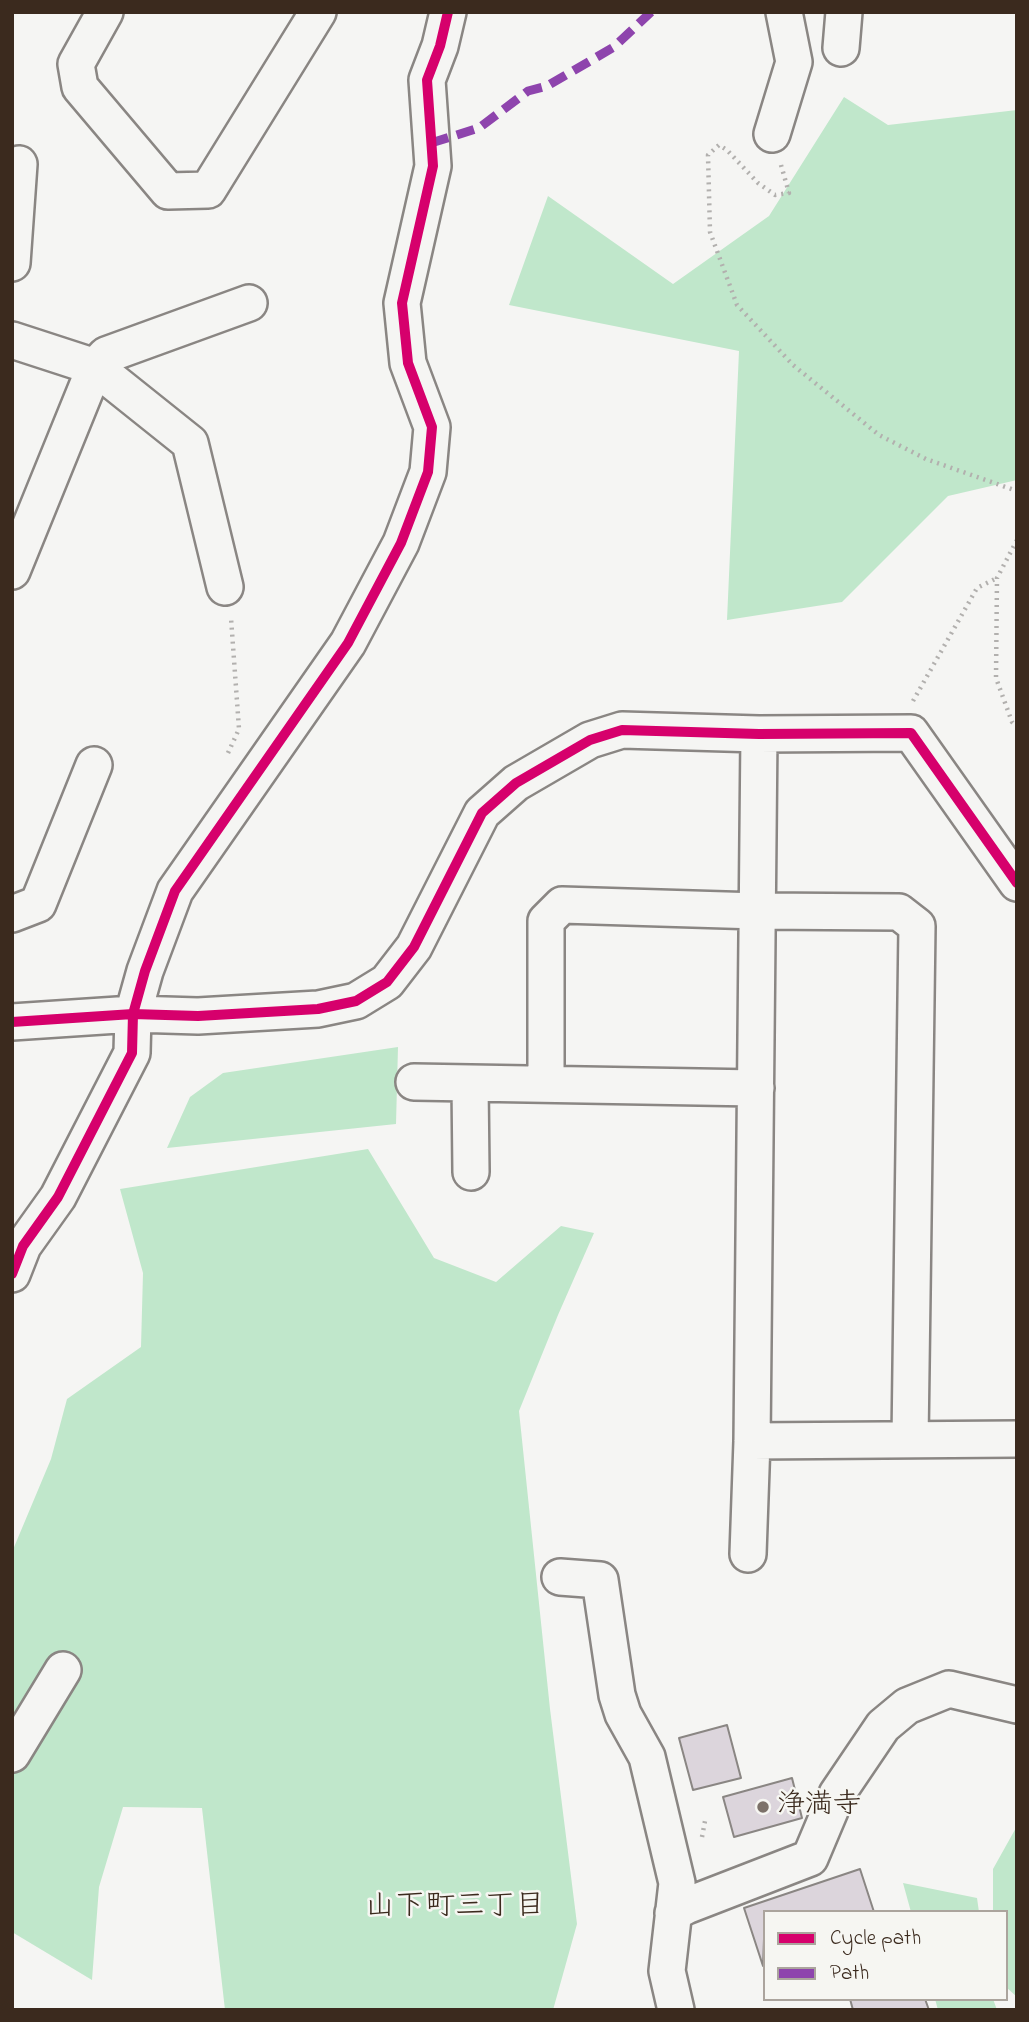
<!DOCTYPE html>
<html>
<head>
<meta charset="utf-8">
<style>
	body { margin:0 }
	#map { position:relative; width:1029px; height:2022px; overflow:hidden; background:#f5f5f3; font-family:"Indie Flower",sans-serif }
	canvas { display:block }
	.frame { position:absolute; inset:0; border:14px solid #3b2a1e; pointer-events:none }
	.legend { position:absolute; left:763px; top:1910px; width:245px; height:91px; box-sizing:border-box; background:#f6f6f2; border:2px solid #aba49d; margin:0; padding:9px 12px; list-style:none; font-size:21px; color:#3b2a1e }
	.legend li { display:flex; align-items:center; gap:14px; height:35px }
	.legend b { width:35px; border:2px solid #aba49d }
</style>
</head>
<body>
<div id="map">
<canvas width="1029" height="2022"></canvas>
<div class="frame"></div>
<ul class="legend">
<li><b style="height:9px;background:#d6006c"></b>Cycle path</li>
<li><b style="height:9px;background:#8e44ad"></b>Path</li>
</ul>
</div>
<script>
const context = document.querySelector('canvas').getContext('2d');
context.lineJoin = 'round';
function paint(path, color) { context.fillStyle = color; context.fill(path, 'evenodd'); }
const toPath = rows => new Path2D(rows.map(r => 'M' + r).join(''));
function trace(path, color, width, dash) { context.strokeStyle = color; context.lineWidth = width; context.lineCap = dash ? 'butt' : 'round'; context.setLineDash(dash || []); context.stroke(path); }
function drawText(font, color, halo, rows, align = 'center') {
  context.font = font + ' "Indie Flower","Klee One",sans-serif'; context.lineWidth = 5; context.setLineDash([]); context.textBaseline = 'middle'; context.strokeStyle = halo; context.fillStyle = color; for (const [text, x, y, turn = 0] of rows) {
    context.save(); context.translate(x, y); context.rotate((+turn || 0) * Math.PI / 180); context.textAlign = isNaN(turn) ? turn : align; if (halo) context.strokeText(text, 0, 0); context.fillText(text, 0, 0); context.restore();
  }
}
const green = toPath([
	[844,97,888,125,1017,110,1017,480,948,496,842,602,727,620,739,351,509,305,548,196,673,284,769,216],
	[398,1047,396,1124,167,1148,190,1097,223,1073],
	[368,1149,434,1258,496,1282,561,1226,594,1233,558,1315,519,1411,550,1709,577,1924,553,2010,225,2010,202,1808,123,1807,99,1887,92,1980,12,1932,12,1552,51,1459,67,1399,141,1347,143,1273,120,1189],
	[1017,1826,1017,1997,1006,1987,1006,1912,993,1912,993,1869],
	[903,1883,977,1898,979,1912,911,1912],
	[935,1999,993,1999,997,2010,938,2010]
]);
const building = toPath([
	[727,1725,741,1778,693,1790,679,1738,727,1725],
	[792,1778,802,1818,734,1837,723,1797,792,1778],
	[860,1869,874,1912,765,1912,763,1966,744,1908,860,1869],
	[850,1999,925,1999,929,2010,853,2010,850,1999]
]);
const path = toPath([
	[781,165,789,193,775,195,758,183,727,150,719,145,708,155,710,232,737,305,793,365,879,435,926,459,1017,491],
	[1017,540,997,578,996,678,1012,722,1017,727],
	[913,701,977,588,997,578],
	[228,753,239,729,231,618],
	[702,1837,705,1821]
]);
const street = toPath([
	[105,12,76,64,80,87,168,191,208,190,318,12],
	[841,48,844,12],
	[772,134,794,62,784,12],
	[12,263,19,164],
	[12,340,95,367,190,443,225,587],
	[12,571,95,367,106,355,249,303],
	[12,914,38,904,94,765],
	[12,1022,133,1014,198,1016,318,1009,356,1001,387,982,414,947,482,813,516,783,590,740,622,730,759,734,911,733,1017,883],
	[414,1082,756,1088],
	[470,1083,471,1172],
	[546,1084,546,921,562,905,758,911,899,912,917,926,910,1440],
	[12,1274,23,1246,58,1197,132,1053,133,1014,145,971,175,891,348,643,401,543,428,472,432,427,408,363,402,303,433,166,427,80,440,46,448,12],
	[752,1441,1017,1439],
	[748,1554,752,1441,759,734],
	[560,1577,600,1580,617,1695,623,1714,647,1757,677,1883,667,1971,676,2010],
	[12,1754,63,1670],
	[673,1913,686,1906,810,1858,837,1794,883,1726,907,1706,949,1689,1017,1705]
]);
const quiet = toPath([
	[431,143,479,128,528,91,547,86,614,47,651,12]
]);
const cycleway = toPath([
	[12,1022,133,1014,198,1016,318,1009,356,1001,387,982,414,947,482,813,516,783,590,740,622,730,759,734,911,733,1017,883],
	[12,1274,23,1246,58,1197,132,1053,133,1014,145,971,175,891,348,643,401,543,428,472,432,427,408,363,402,303,433,166,427,80,440,46,448,12]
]);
const markers = [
	[763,1807,7,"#7c7169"]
];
const poiNames = [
	["浄満寺",777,1807]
];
const neighbourhoodNames = [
	["山下町三丁目",455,1909]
];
paint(green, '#c0e7cb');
paint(building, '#dcd5dc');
trace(building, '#8a8683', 2);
trace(street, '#8a8683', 40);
trace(path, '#b2b0ae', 4.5, [2, 5]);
trace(street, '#f5f5f3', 35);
trace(quiet, '#8e44ad', 9, [18, 9]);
trace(cycleway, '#d6006c', 10);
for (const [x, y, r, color] of markers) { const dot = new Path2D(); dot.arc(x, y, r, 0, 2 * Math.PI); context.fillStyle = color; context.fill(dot); trace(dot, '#f6f6f2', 2.5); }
drawText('28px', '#3b2a1e', '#f6f6f2', poiNames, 'left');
drawText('30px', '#3b2a1e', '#f6f6f2', neighbourhoodNames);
</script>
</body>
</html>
